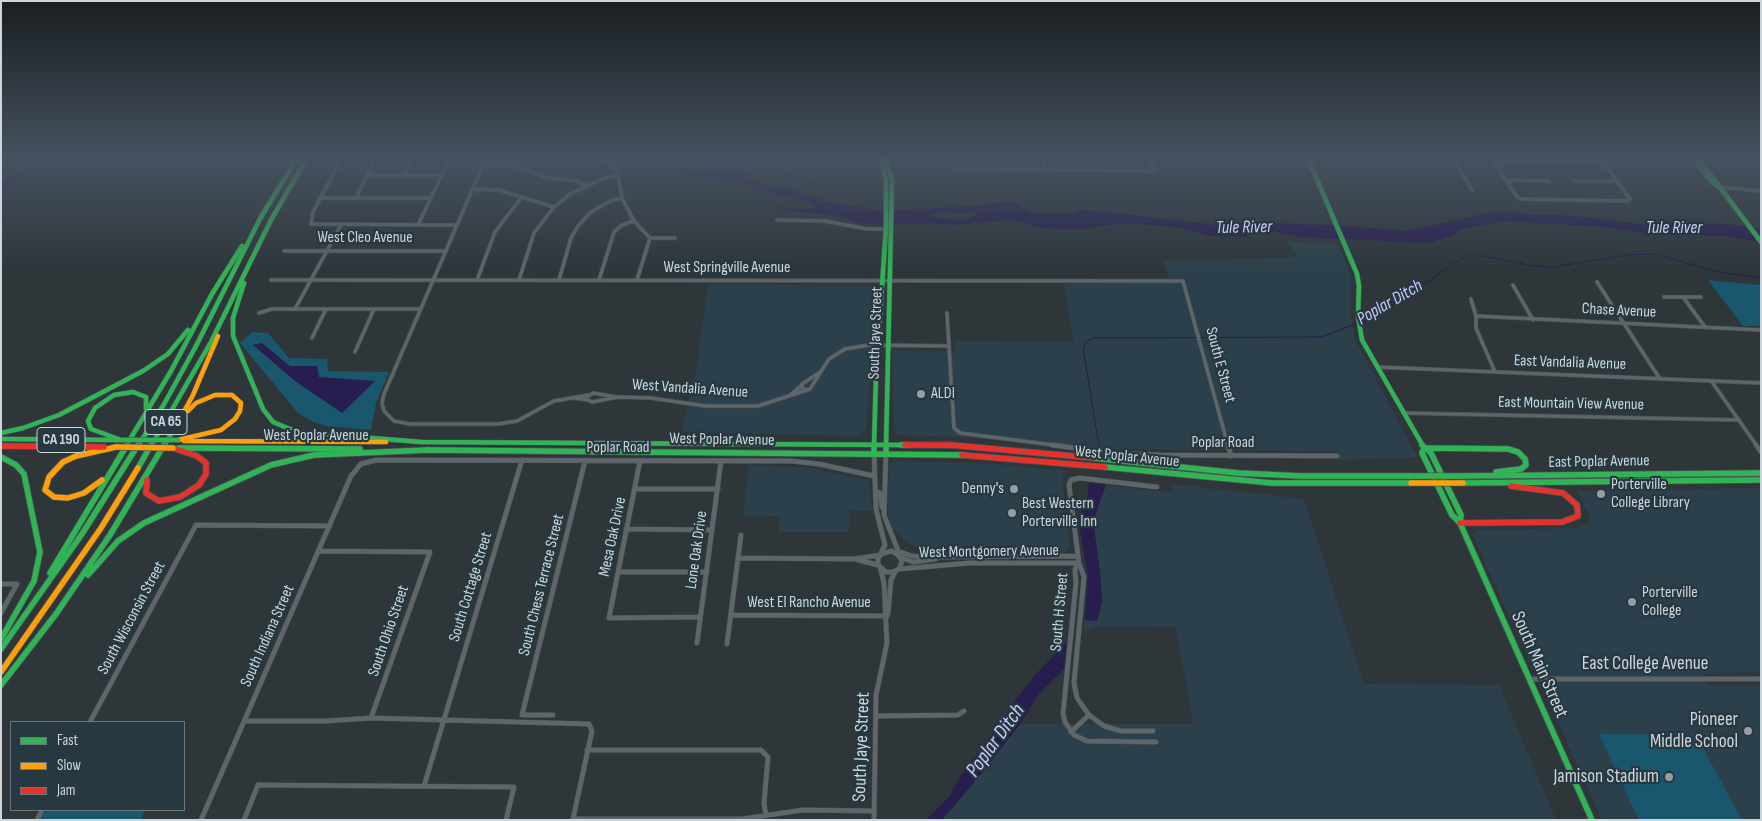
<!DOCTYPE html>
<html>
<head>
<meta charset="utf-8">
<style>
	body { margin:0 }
	#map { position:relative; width:1762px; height:821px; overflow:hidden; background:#2e363a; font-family:"Sofia Sans Condensed",sans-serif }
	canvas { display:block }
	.frame { position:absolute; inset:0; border:2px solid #ccd6db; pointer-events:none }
	.legend { position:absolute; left:10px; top:721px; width:175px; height:90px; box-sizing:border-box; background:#283840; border:1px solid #6a777e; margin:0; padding:6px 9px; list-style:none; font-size:15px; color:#ccd6db }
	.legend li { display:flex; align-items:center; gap:10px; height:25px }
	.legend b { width:25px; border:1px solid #6a777e }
</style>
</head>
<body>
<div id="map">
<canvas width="1762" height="821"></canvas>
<div class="frame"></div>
<ul class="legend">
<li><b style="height:6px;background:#30b455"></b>Fast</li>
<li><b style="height:6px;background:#ff9f0a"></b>Slow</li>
<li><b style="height:6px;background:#e5322d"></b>Jam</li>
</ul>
</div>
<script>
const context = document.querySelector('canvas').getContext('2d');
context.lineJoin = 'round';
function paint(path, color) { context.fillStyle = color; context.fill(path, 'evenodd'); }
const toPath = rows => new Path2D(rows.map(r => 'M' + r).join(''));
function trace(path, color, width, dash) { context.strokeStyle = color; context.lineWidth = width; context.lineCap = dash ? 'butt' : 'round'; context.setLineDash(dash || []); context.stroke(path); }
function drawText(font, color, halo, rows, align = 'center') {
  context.font = font + ' "Sofia Sans Condensed",sans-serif'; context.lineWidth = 4.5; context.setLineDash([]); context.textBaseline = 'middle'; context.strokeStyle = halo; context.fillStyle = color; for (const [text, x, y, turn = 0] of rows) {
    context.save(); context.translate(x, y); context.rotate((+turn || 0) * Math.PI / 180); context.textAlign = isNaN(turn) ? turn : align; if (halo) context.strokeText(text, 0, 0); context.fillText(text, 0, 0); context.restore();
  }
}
const built = toPath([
	[1287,242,1338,244,1351,277,1350,311,1355,339,1417,457,1339,460,1335,451,1114,449,954,437,899,435,894,432,892,350,955,351,955,341,1074,342,1063,280,1170,278,1162,261,1297,257],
	[708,284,873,286,877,288,866,430,858,436,682,432,689,396,696,371],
	[895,459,898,461,996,464,1067,471,1063,476,1062,483,1070,546,1068,550,1064,553,945,553,924,550,910,544,899,535,891,525,888,515,887,491,890,464],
	[749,465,812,468,869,481,872,511,849,511,849,532,778,532,780,516,743,517],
	[1171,484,1304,499,1364,684,1499,685,1556,820,942,820,981,774,1020,724,1193,724,1176,627,1097,626,1084,631,1085,620,1097,621,1102,602,1100,571,1093,521,1106,485,1172,493],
	[1761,488,1761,672,1702,674,1709,685,1761,685,1761,820,1602,820,1542,687,1543,683,1538,673,1533,670,1473,535,1477,530,1578,528,1589,522,1589,515,1577,491]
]);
const green = toPath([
	[1708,280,1761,285,1761,326,1743,326],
	[252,332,268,333,289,358,327,359,328,371,389,372,376,403,371,430,326,426,311,421,298,413,240,343],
	[1599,734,1696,735,1742,820,1639,820],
	[46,810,145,810,141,820,40,820]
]);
const water = toPath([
	[45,158,57,158,32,169,18,178,1,193,1,182],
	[624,158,664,158,680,161,693,169,728,165,741,169,763,184,781,185,830,203,877,210,926,209,986,205,996,202,1015,202,1021,209,1026,209,1033,213,1074,213,1079,209,1235,227,1255,226,1273,223,1332,225,1407,231,1488,213,1509,211,1521,214,1579,216,1647,225,1663,223,1728,224,1751,227,1761,229,1761,242,1722,236,1655,234,1603,227,1503,221,1463,229,1451,236,1429,243,1300,237,1279,232,1253,233,1246,237,1209,236,1183,228,1139,224,1104,225,1083,229,1057,229,1036,227,1011,220,953,225,932,223,885,225,859,223,839,216,788,211,778,208,812,209,815,206,802,200,759,192,744,184,661,172,647,163],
	[947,212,952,213,978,213,967,219,958,220,930,217,936,213],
	[262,343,290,366,317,366,319,377,375,381,342,413,295,381,253,345],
	[1089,483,1106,485,1093,521,1100,571,1102,601,1097,621,1085,620,1088,575,1078,519,1087,499],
	[1067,642,1064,669,1039,694,1020,724,981,774,942,820,926,820,949,797,961,775,1002,721,1020,694,1035,675]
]);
const stream = toPath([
	[710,158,728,166],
	[740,158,821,185],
	[679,161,690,160,702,168],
	[772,192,771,204,779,208],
	[1362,322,1395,304,1464,257,1473,254,1534,266,1554,267,1626,255,1654,254,1719,272,1761,278],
	[1099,446,1083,348,1087,341,1094,338,1314,337,1324,336,1358,323]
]);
const streetFar1 = toPath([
	[342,158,313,212,311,224,456,225],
	[486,158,384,394,382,403,384,411,394,421,410,424,498,424,517,421,554,401,589,395],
	[591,158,606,162,614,167,618,175,622,198,634,221,650,238,675,238],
	[1042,158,1044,170],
	[1453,158,1472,190],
	[1494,162,1603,162,1630,199,1627,201,1521,199,1517,197,1494,162],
	[483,164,514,166,546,177,576,181,587,186],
	[954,169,1154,171,1150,158],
	[367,175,442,175],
	[405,175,413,158],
	[1506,180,1548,181],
	[1574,181,1616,181],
	[1719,187,1761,191],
	[472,189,499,190,554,207],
	[319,198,431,198],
	[356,198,376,158],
	[777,220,825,221,867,229,886,229],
	[418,225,450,158],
	[284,251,446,251],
	[271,280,1183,281,1228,446],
	[477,280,495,232,521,198],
	[519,280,534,233,554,207,570,194,602,179,618,175],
	[559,280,571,238,578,226,591,212,610,201,622,198],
	[599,280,614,232,622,225,634,221],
	[637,280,650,238],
	[1597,282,1660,379],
	[1513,285,1533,320],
	[1664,297,1701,297],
	[1683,297,1705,327],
	[1471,299,1476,316,1476,328,1495,372],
	[295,309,341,225],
	[259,313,272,309,420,309],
	[947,313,954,428,960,433,1061,446],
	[1476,316,1761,330],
	[312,338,326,309],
	[355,352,374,309],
	[1377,367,1761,383],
	[1712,382,1757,446],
	[806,390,802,388,802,384,820,372],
	[789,396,801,386],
	[587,397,593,393,616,397],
	[574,398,588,400],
	[588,400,592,402,618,397,651,398,706,406,758,406,810,389,829,359,845,349,869,345,949,346],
	[1403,413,1739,420]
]);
const street = toPath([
	[1052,445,1113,453,1160,455,1337,456],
	[1228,445,1231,456],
	[1756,445,1761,452],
	[874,453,876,509,885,545,878,559,878,565,886,572,893,572,899,569,902,561,897,554,891,551,882,554],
	[886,453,884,515,899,553],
	[640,461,609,618,700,617],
	[636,489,718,489],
	[876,491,880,493,882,507],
	[626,529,712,530],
	[319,551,430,552,371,718],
	[898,551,912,556,928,557,1078,556],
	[900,557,913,562,936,559],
	[738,558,853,559,881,555],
	[858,560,878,565],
	[1079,563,1075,569,1076,583,1063,714,1065,722,1074,735,1087,741,1156,742],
	[899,569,970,563,1079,563],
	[618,572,707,572],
	[1,584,17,584,1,613],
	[888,614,891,580,895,572],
	[731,615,887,616],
	[697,643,721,461],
	[727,644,741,535],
	[1529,679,1761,679],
	[553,715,522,715,585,461],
	[876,716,958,715,964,711],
	[245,721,326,721,371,718,589,724,592,731,573,819,742,819,803,810,874,811],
	[90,722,196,525,330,526],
	[1153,731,1121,731,1104,726,1089,715,1077,698,1074,683,1084,577,1079,563,1069,485,1071,480,1080,478,1157,487],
	[1071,732,1089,715],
	[587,750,761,750,768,757,764,803,766,816],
	[424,786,522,460],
	[37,820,42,810],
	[201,820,351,476,361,464,376,460,791,461,819,464,874,476],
	[244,820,258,785,514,787,506,820],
	[874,820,876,695,887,643,884,583,880,567]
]);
const fastFar1 = toPath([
	[886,158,892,181,886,446],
	[1308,158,1357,274,1359,286,1358,316,1362,340,1423,446],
	[1693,158,1713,183,1719,187],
	[1698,158,1761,242],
	[244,283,233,318,233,336,263,409,273,422,297,432,421,442],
	[1,433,23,428,59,415,143,371,168,354,188,330],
	[1,439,119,440],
	[121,440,91,429,88,421,95,408,114,395,133,392,146,397,146,409],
	[419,442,905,445],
	[126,446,171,371,212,294,242,246],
	[138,446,163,406,195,348,261,217,297,158],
	[151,446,211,342,271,220,307,158],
	[164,446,180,419],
	[874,446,876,375,886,228,886,181,881,158]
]);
const fast = toPath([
	[901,445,905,445],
	[1422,445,1431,453,1461,515,1460,523],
	[179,448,360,449],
	[1424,448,1422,453,1452,515,1460,523,1592,820],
	[1426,448,1508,449,1518,452,1525,459,1526,465,1521,469,1496,472],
	[426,450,962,455],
	[874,453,874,445],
	[886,453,886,445],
	[1,457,16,465,24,474,40,552,34,581,1,639],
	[1094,458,1238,473,1301,476,1409,476],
	[1105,467,1272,483,1411,483],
	[138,468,151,445],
	[1458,476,1761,473],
	[1463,483,1761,480],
	[50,573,127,445],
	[88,575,118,541,144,523,271,465,314,455,428,450],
	[1,649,82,534,138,445],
	[1,685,56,614,110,535,164,445]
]);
const slowFar1 = toPath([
	[180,419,193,395,218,336],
	[178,440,221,430,235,419,240,411,241,403,232,395,215,395,196,403,188,411],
	[184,441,386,442]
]);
const slow = toPath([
	[102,480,84,493,68,498,54,497,45,490,49,477,63,462,76,456,116,447],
	[1,672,101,528,138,468]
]);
const jamFar1 = toPath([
	[905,445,964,446],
	[1,446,24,446]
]);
const jam = toPath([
	[905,445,951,445,1094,458],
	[1,446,104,447],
	[962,455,1105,467],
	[147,480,146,493,159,501,180,497,199,485,206,474,206,463,197,456,173,448],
	[1460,523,1562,522,1578,516,1577,505,1563,493,1511,486]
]);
const fastBridgeFar1 = toPath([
	[121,440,178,440]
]);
const fastBridge = toPath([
	[1409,476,1458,476]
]);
const slowBridge = toPath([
	[116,447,173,448],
	[1411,483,1463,483]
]);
const markers = [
	[921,394,5,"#959ea3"],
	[1014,489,5,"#959ea3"],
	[1601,494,5,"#959ea3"],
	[1012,513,5,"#959ea3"],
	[1632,602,5,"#959ea3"],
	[1748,731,5,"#959ea3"],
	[1669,777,5,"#959ea3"]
];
const shields = [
	[166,422,42],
	[61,440,48]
];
const shieldNames = [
	["CA 65",166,422],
	["CA 190",61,440]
];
const streetNames = [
	["West Cleo Avenue",365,238],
	["West Springville Avenue",727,268],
	["Chase Avenue",1619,311,3],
	["South Jaye Street",876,333,-88],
	["East Vandalia Avenue",1570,363,2],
	["South E Street",1220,365,75],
	["West Vandalia Avenue",690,389,4],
	["East Mountain View Avenue",1571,404,1],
	["West Poplar Avenue",316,436],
	["West Poplar Avenue",722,440,1],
	["Poplar Road",1223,443],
	["Poplar Road",618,448],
	["West Poplar Avenue",1127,457,6],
	["East Poplar Avenue",1599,462,-1],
	["Mesa Oak Drive",613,537,-78],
	["Lone Oak Drive",697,550,-82],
	["West Montgomery Avenue",989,552,-1],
	["South Chess Terrace Street",542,585,-76],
	["South Cottage Street",471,587,-73],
	["West El Rancho Avenue",809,603],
	["South H Street",1060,612,-85],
	["South Wisconsin Street",132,618,-62],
	["South Ohio Street",389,631,-71],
	["South Indiana Street",268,636,-66]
];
const poiNames = [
	["ALDI",931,394],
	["Porterville",1611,485],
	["College Library",1611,503],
	["Denny's",1004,489,"right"],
	["Best Western",1022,504],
	["Porterville Inn",1022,522],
	["Porterville",1642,593],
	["College",1642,611]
];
const waterNames = [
	["Tule River",1244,228,-1],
	["Tule River",1674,228],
	["Poplar Ditch",1390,303,-30]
];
const nearStreetnames = [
	["East College Avenue",1645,664],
	["South Main Street",1539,665,66],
	["South Jaye Street",862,747,-88]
];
const nearPoinames = [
	["Pioneer",1738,720],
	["Middle School",1738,742],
	["Jamison Stadium",1659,777]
];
const nearWaternames = [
	["Poplar Ditch",996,741,-54]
];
paint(built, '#2b404a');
paint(green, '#18576e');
paint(water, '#271d4e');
trace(stream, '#271d4e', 1);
trace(streetFar1, '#4a5255', 4.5);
trace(street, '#4a5255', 5.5);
trace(fastFar1, '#4a5255', 5.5);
trace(fast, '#4a5255', 7);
trace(slowFar1, '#4a5255', 5.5);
trace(slow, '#4a5255', 7);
trace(jamFar1, '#4a5255', 5.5);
trace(jam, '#4a5255', 7);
trace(streetFar1, '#5f666a', 3);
trace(street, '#5f666a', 4.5);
trace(fastFar1, '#30b455', 4.5);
trace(fast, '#30b455', 5.5);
trace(slowFar1, '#ff9f0a', 4.5);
trace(slow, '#ff9f0a', 5.5);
trace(jamFar1, '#e5322d', 4.5);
trace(jam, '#e5322d', 5.5);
trace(fastBridgeFar1, '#4a5255', 5.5, []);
trace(fastBridge, '#4a5255', 7, []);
trace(slowBridge, '#4a5255', 7, []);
trace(fastBridgeFar1, '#30b455', 4.5);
trace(fastBridge, '#30b455', 5.5);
trace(slowBridge, '#ff9f0a', 5.5);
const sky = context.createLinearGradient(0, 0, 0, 273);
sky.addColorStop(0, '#191e20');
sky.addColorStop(0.58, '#465260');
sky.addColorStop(1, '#46526000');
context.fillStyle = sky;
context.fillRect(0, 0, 1762, 273);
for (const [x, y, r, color] of markers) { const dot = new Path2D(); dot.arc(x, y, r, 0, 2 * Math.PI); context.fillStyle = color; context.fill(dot); trace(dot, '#283840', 2); }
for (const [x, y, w] of shields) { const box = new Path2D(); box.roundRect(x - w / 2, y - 12.5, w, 25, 4); context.fillStyle = '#283840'; context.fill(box); trace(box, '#ccd6db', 1); }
drawText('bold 15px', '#ccd6db', null, shieldNames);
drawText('16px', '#ccd6db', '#283840', streetNames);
drawText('16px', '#ccd6db', '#283840', poiNames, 'left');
drawText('italic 18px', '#ccc8fd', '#283840', waterNames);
drawText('19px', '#ccd6db', '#283840', nearStreetnames);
drawText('19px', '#ccd6db', '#283840', nearPoinames, 'right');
drawText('italic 21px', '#ccc8fd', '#283840', nearWaternames);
</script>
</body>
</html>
